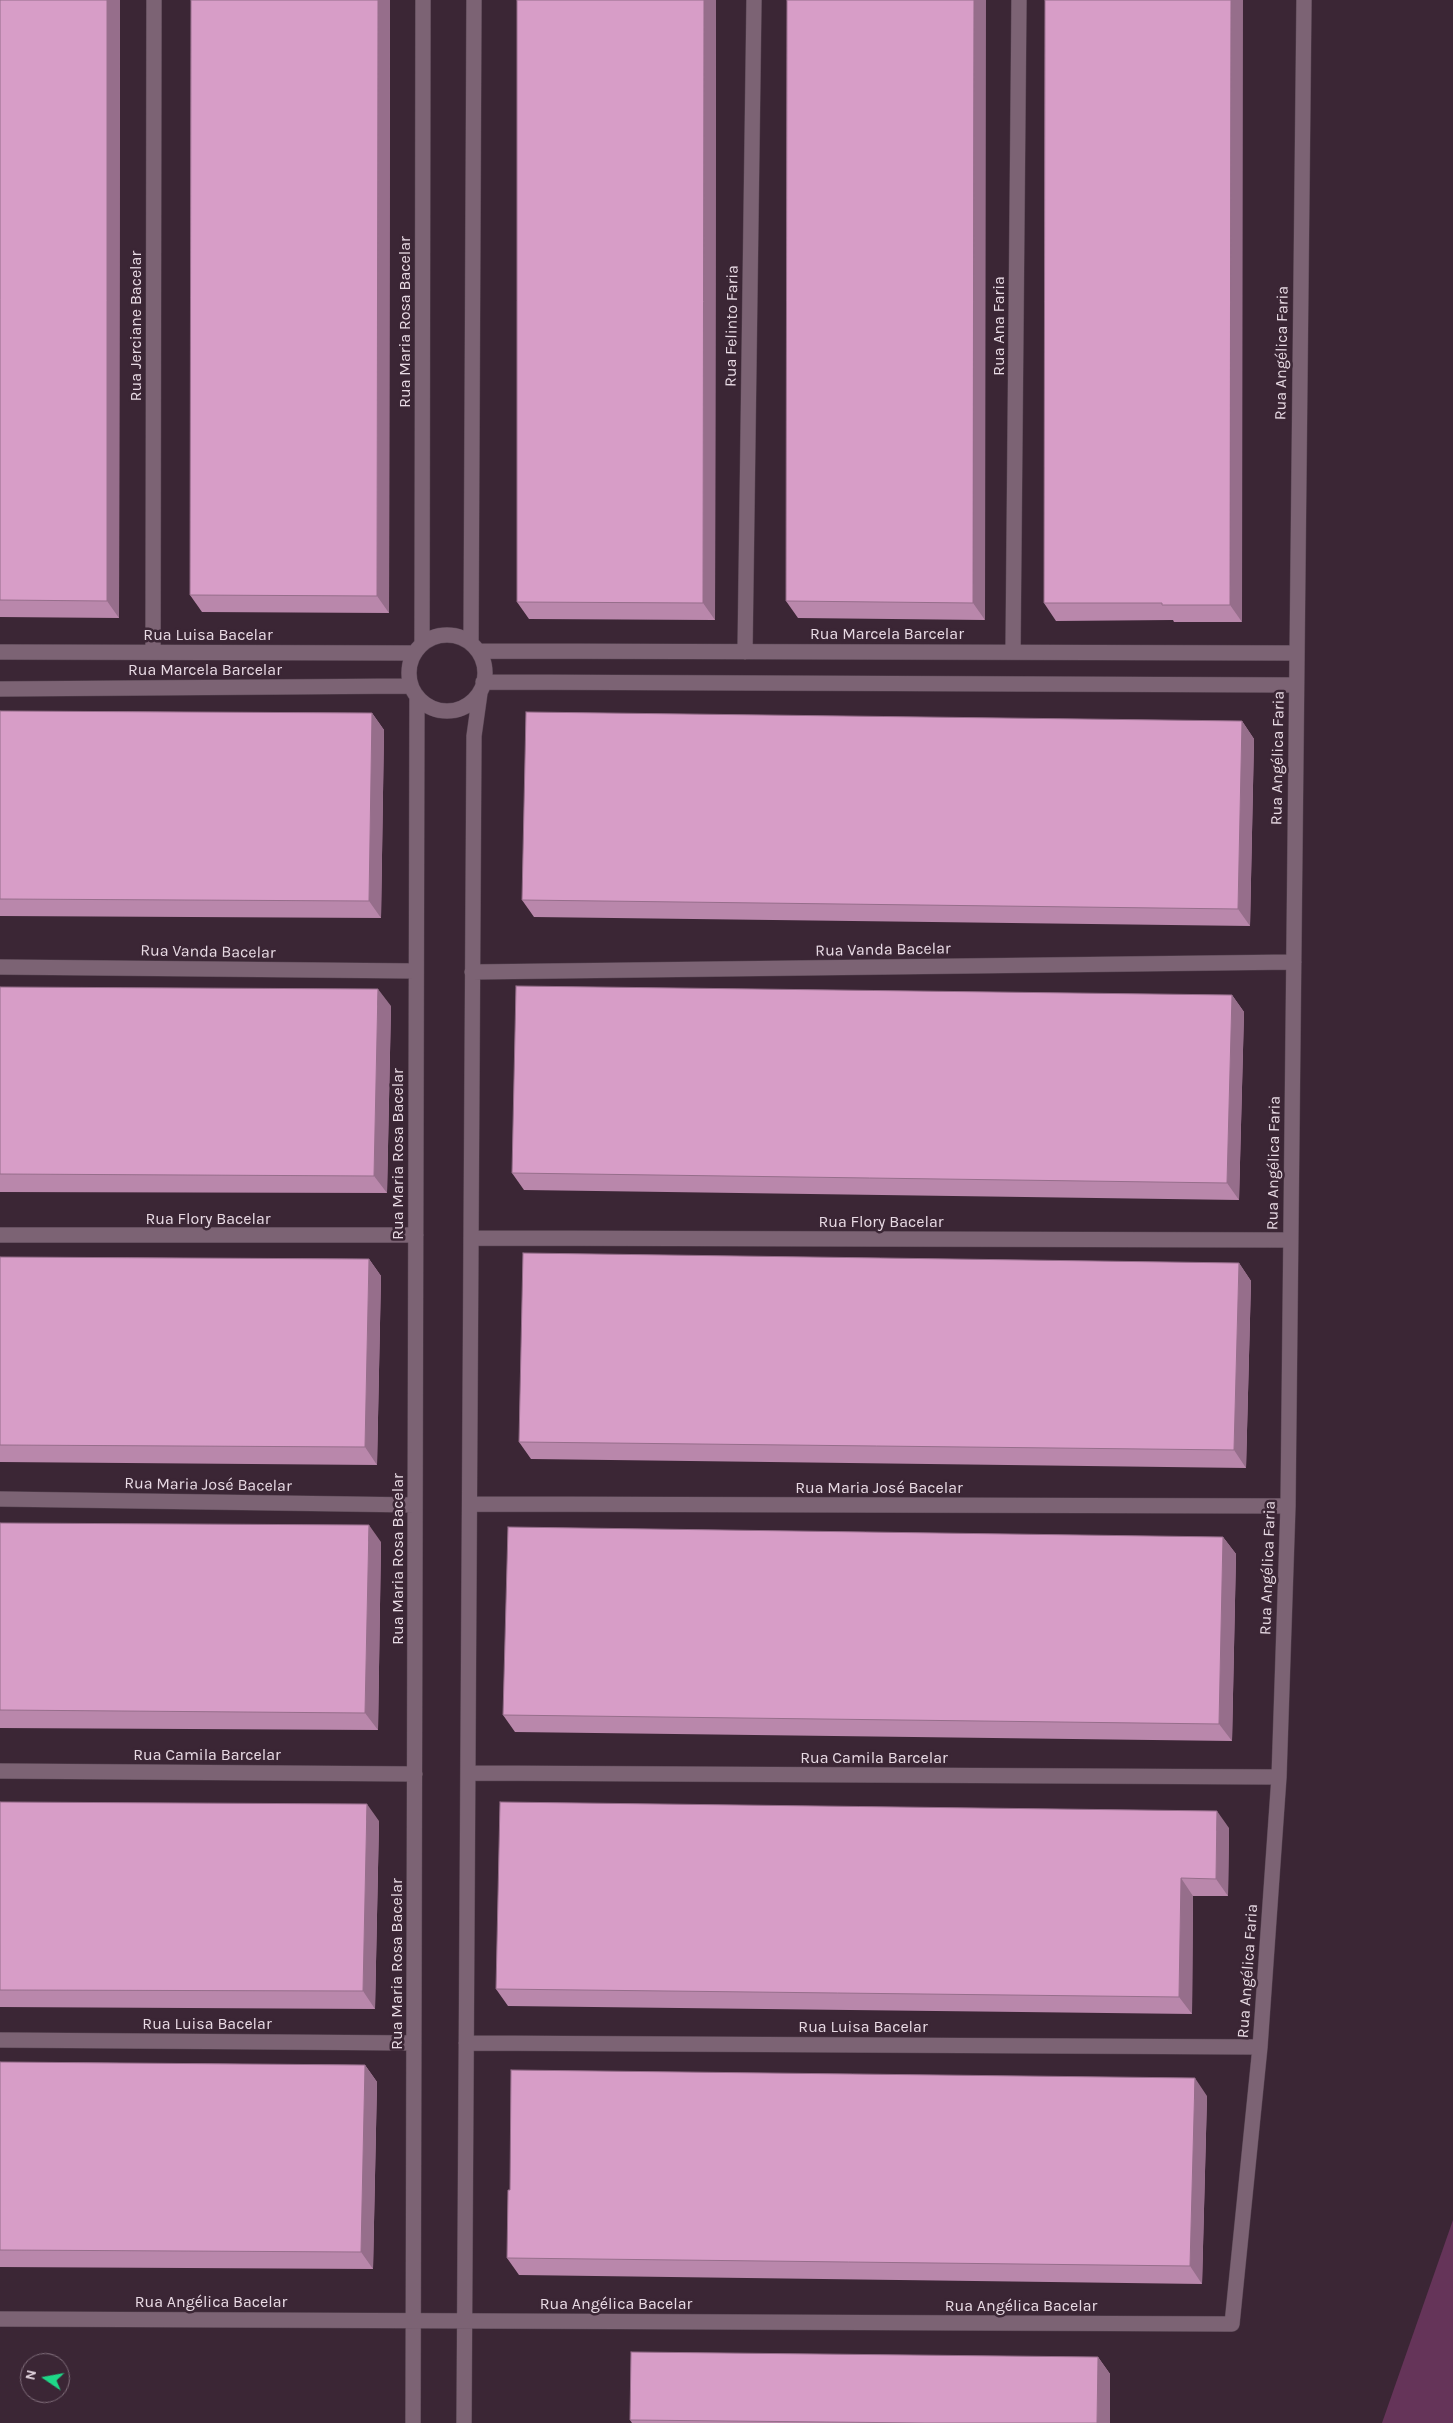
<!DOCTYPE html>
<html>
<head>
<meta charset="utf-8">
<style>
	body { margin:0 }
	#map { position:relative; width:1453px; height:2423px; overflow:hidden; background:#3b2635; font-family:Karla,sans-serif }
	canvas { display:block }
	.north { position:absolute; left:20px; top:2353px; width:50px; height:50px; box-sizing:border-box; background:#3b2635; border:1px solid #806e7b; border-radius:50%; rotate:282deg; font-size:14px; font-weight:700; line-height:20px; text-align:center; color:#e8dae4 }
	.north::after { content:''; display:block; margin:auto; width:18px; height:22px; background:#1ed888; clip-path:polygon(50% 0,100% 100%,50% 72%,0 100%) }
</style>
</head>
<body>
<div id="map">
<canvas width="1453" height="2423"></canvas>
<div class="north">N</div>
</div>
<script>
const context = document.querySelector('canvas').getContext('2d');
context.lineJoin = 'round';
function paint(path, color) { context.fillStyle = color; context.fill(path, 'evenodd'); }
const toPath = rows => new Path2D(rows.map(r => 'M' + r).join(''));
function trace(path, color, width, dash) { context.strokeStyle = color; context.lineWidth = width; context.lineCap = dash ? 'butt' : 'round'; context.setLineDash(dash || []); context.stroke(path); }
function drawText(font, color, halo, rows, align = 'center') {
  context.font = font + ' Karla,sans-serif'; context.lineWidth = 5; context.setLineDash([]); context.textBaseline = 'middle'; context.strokeStyle = halo; context.fillStyle = color; for (const [text, x, y, turn = 0] of rows) {
    context.save(); context.translate(x, y); context.rotate((+turn || 0) * Math.PI / 180); context.textAlign = isNaN(turn) ? turn : align; if (halo) context.strokeText(text, 0, 0); context.fillText(text, 0, 0); context.restore();
  }
}
const green = toPath([
	[1453,2220,1453,2423,1382,2423]
]);
const minor = toPath([
	'409 673a38 38 0 1 1 76 0a38 38 0 1 1-76 0Z',
	[471,643,474,0],
	[422,644,423,0],
	[478,651,1297,653],
	[0,652,415,653],
	[153,652,154,0],
	[745,652,754,0],
	[1013,652,1019,0],
	[483,682,1296,685],
	[0,689,411,686],
	[0,967,416,971],
	[472,972,1294,962],
	[0,1235,416,1235],
	[471,1238,1290,1240],
	[0,1499,415,1505],
	[470,1504,1288,1506],
	[0,1771,415,1774],
	[468,1773,1279,1777],
	[0,2040,414,2043],
	[466,2043,1260,2047],
	[0,2319,1232,2324,1260,2047,1279,1777,1288,1506,1304,0],
	[413,2423,417,696],
	[464,2423,474,736,480,693]
]);
const wall = toPath([
	[0,0,120,0,119,618,0,617],
	[191,0,390,0,389,613,202,612,190,595],
	[517,0,716,0,715,620,529,619,517,602],
	[787,0,985,620,798,618,786,601],
	[1045,0,1242,622,1174,622,1173,620,1056,621,1044,603],
	[0,711,372,713,384,730,381,918,0,916],
	[1242,721,1254,739,1250,926,534,917,522,900],
	[0,987,391,1006,387,1193,0,1192],
	[1232,995,1244,1012,1239,1200,524,1190,512,1173],
	[0,1257,369,1259,381,1276,377,1465,0,1462],
	[1239,1263,1251,1281,1246,1468,531,1459,519,1442],
	[0,1523,381,1542,378,1730,0,1728],
	[1223,1537,1236,1554,1232,1741,515,1732,503,1715],
	[0,1802,379,1821,375,2009,0,2007],
	[1229,1828,1228,1896,1193,1896,1192,2014,508,2006,496,1989],
	[0,2062,365,2065,377,2082,373,2269,0,2267],
	[1207,2096,1202,2284,519,2275,507,2258],
	[1098,2357,1110,2374,1110,2423,632,2423,630,2420]
]);
const shadedWall = toPath([
	[107,0,120,0,119,618,107,601],
	[378,0,390,0,389,613,377,596],
	[704,0,716,0,715,620,703,603],
	[974,0,986,0,985,620,973,603],
	[1231,0,1243,0,1242,622,1230,605],
	[372,713,384,730,381,918,369,901],
	[1242,721,1254,739,1250,926,1238,909],
	[378,989,391,1006,387,1193,374,1176],
	[1232,995,1244,1012,1239,1200,1227,1183],
	[369,1259,381,1276,377,1465,365,1447],
	[1239,1263,1251,1281,1246,1468,1234,1450],
	[369,1525,381,1542,378,1730,365,1713],
	[1223,1537,1236,1554,1232,1741,1219,1724],
	[367,1804,379,1821,375,2009,363,1991],
	[1217,1811,1229,1828,1228,1896,1216,1879],
	[1181,1878,1193,1896,1192,2014,1179,1997],
	[365,2065,377,2082,373,2269,361,2252],
	[1195,2078,1207,2096,1202,2284,1190,2266],
	[1098,2357,1110,2374,1110,2423,1097,2423]
]);
const building = toPath([
	[0,0,107,0,107,601,0,600,0,0],
	[191,0,378,0,377,596,190,595,191,0],
	[517,0,704,0,703,603,517,602,517,0],
	[787,0,974,0,973,603,786,601,787,0],
	[1045,0,1231,0,1230,605,1162,605,1162,603,1044,603,1045,0],
	[0,711,372,713,369,901,0,899,0,711],
	[526,712,1242,721,1238,909,522,900,526,712],
	[516,986,1232,995,1227,1183,512,1173,516,986],
	[0,987,378,989,374,1176,0,1174,0,987],
	[523,1253,1239,1263,1234,1450,519,1442,523,1253],
	[0,1257,369,1259,365,1447,0,1445,0,1257],
	[0,1523,369,1525,365,1713,0,1710,0,1523],
	[508,1527,1223,1537,1219,1724,503,1715,508,1527],
	[0,1802,367,1804,363,1991,0,1990,0,1802],
	[500,1802,1217,1811,1216,1879,1181,1878,1179,1997,496,1989,500,1802],
	[0,2062,365,2065,361,2252,0,2250,0,2062],
	[511,2070,1195,2078,1190,2266,507,2258,508,2190,510,2190,511,2070],
	[631,2352,1098,2357,1097,2423,924,2423,630,2420,631,2352]
]);
const streetNames = [
	["Rua Maria Rosa Bacelar",405,322,-90],
	["Rua Jerciane Bacelar",136,326,-90],
	["Rua Felinto Faria",732,326,-89],
	["Rua Ana Faria",999,326,-90],
	["Rua Angélica Faria",1282,353,-89],
	["Rua Marcela Barcelar",887,634],
	["Rua Luisa Bacelar",208,635],
	["Rua Marcela Barcelar",205,670],
	["Rua Angélica Faria",1278,758,-89],
	["Rua Vanda Bacelar",883,950,-1],
	["Rua Vanda Bacelar",208,952,1],
	["Rua Maria Rosa Bacelar",398,1154,-90],
	["Rua Angélica Faria",1274,1163,-89],
	["Rua Flory Bacelar",208,1219],
	["Rua Flory Bacelar",881,1222],
	["Rua Maria José Bacelar",208,1485,1],
	["Rua Maria José Bacelar",879,1488],
	["Rua Maria Rosa Bacelar",398,1559,-90],
	["Rua Angélica Faria",1268,1568,-88],
	["Rua Camila Barcelar",207,1755],
	["Rua Camila Barcelar",874,1758],
	["Rua Maria Rosa Bacelar",397,1964,-90],
	["Rua Angélica Faria",1248,1971,-86],
	["Rua Luisa Bacelar",207,2024],
	["Rua Luisa Bacelar",863,2027],
	["Rua Angélica Bacelar",211,2302],
	["Rua Angélica Bacelar",616,2304],
	["Rua Angélica Bacelar",1021,2306]
];
paint(green, '#653459');
trace(minor, '#554350', 16);
trace(minor, '#7c6374', 15);
paint(wall, '#b987ab');
paint(shadedWall, '#966e8b');
paint(building, '#d79dc7');
trace(building, '#966e8b', 1);
drawText('16px', '#e8dae4', '#3b2635', streetNames);
</script>
</body>
</html>
